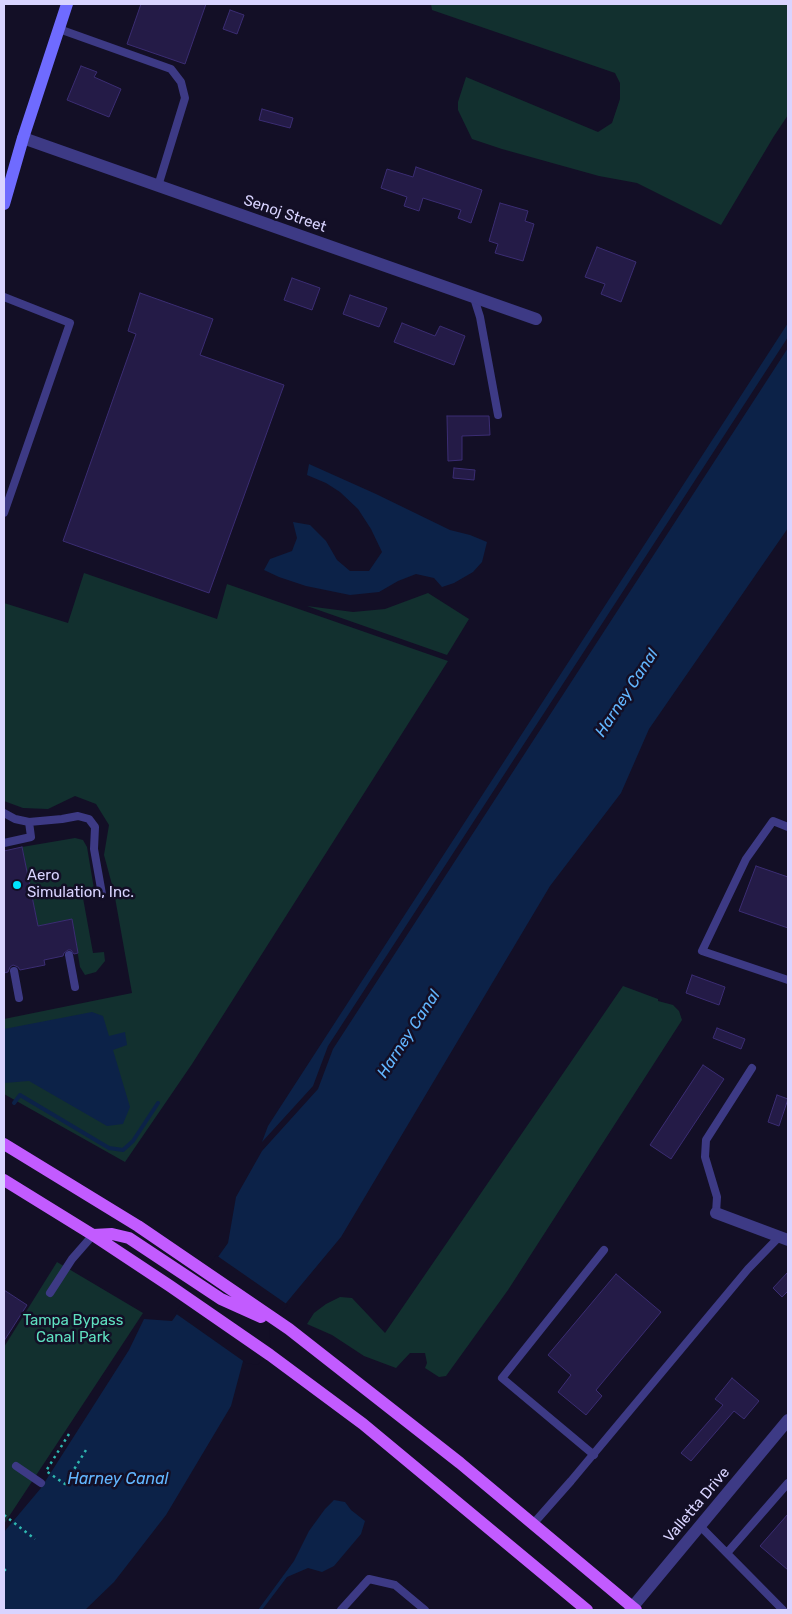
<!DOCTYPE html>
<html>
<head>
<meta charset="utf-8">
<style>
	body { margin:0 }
	#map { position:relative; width:792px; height:1614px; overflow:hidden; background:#130f26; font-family:Rubik,sans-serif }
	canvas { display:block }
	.frame { position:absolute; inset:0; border:5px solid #d9d4ff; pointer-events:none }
</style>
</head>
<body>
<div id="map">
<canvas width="792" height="1614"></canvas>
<div class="frame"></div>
</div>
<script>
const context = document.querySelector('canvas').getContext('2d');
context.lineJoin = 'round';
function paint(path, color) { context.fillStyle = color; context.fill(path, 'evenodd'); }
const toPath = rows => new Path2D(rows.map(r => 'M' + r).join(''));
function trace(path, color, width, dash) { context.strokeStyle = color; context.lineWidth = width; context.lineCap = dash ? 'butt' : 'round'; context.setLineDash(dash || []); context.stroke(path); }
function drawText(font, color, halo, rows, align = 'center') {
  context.font = font + ' Rubik,sans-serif'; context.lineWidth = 5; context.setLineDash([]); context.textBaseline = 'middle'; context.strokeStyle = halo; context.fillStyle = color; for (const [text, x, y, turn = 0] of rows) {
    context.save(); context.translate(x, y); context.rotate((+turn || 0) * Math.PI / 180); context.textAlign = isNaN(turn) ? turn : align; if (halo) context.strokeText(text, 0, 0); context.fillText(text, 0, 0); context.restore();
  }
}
const green = toPath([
	[431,4,788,4,788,115,774,136,721,225,637,183,599,176,502,149,472,139,458,110,458,102,466,77,598,132,612,123,620,99,620,83,615,73,432,10],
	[84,573,217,619,227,584,448,661,192,1064,125,1162,4,1094,4,1019,132,993,114,892,104,855,109,825,96,804,75,796,48,809,23,808,4,801,4,603,68,623],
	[428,593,469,619,447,655,307,606,353,612,385,609],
	[75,838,83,840,87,847,95,895,83,898,93,953,104,952,105,961,96,972,85,975,80,967,72,919,38,926,22,847],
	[623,986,658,999,658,1001,673,1005,679,1011,682,1020,508,1290,446,1376,439,1377,425,1368,427,1363,425,1353,410,1353,396,1368,364,1356,332,1335,307,1324,314,1313,326,1304,340,1297,352,1298,385,1333],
	[57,1262,143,1313,4,1524,4,1347]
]);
const water = toPath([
	[788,323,788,337,328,1046,313,1086,262,1142,268,1126],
	[788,348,788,528,649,729,621,793,550,886,341,1237,267,1326,243,1361,231,1406,166,1515,114,1582,85,1610,4,1610,4,1532,41,1488,129,1350,144,1319,172,1321,228,1243,236,1197,262,1151,318,1089,333,1049],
	[309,464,376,494,450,530,470,535,487,542,482,562,473,572,454,583,442,587,434,578,416,574,398,581,379,592,350,595,306,586,279,577,264,570,270,559,292,551,297,538,293,522,310,525,326,541,337,560,350,571,369,571,382,552,371,529,358,509,340,492,326,483,307,475],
	[92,1012,103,1016,109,1036,125,1032,127,1045,113,1050,130,1107,123,1124,107,1126,29,1081,4,1083,4,1029],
	[334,1500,345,1502,351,1510,365,1521,361,1534,334,1566,322,1572,308,1568,287,1577,262,1610,258,1610,294,1561,309,1531,325,1509]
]);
const pier = toPath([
	[216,1255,288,1305,269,1327,271,1350,258,1365,246,1363,175,1313]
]);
const stream = toPath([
	[14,1103,20,1095,109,1148,123,1150,133,1141,158,1103]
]);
const building = toPath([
	[141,4,206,4,185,64,127,44,141,4],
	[230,10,244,15,237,34,223,29,230,10],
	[81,66,97,72,94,77,121,89,109,117,67,100,81,66],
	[262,109,293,118,290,128,259,120,262,109],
	[416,167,482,190,471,223,458,218,461,210,423,198,419,211,404,206,407,197,381,188,387,169,413,177,416,167],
	[500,203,528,211,525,221,534,224,523,261,495,253,498,244,489,241,500,203],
	[597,247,636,262,621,302,601,294,605,284,585,277,597,247],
	[292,278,320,288,312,310,284,300,292,278],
	[140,293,213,319,200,355,284,385,209,593,63,541,136,334,128,331,140,293],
	[350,295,387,308,379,327,343,314,350,295],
	[402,323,435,336,440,326,465,336,454,365,394,342,402,323],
	[447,416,489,416,490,435,462,436,462,460,448,461,447,416],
	[454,468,475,470,474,480,453,478,454,468],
	[22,847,38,926,72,919,78,953,74,954,71,950,68,950,64,953,63,956,44,960,45,965,20,970,18,967,13,965,10,967,8,972,4,973,4,851,22,847],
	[756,866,788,877,788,928,739,911,756,866],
	[692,975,725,987,719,1005,686,993,692,975],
	[717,1028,745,1039,741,1049,713,1038,717,1028],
	[703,1065,724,1079,671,1159,650,1145,703,1065],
	[777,1095,788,1099,779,1126,768,1122,777,1095],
	[788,1272,788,1291,782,1297,773,1288,788,1272],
	[616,1274,661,1312,596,1390,602,1396,586,1415,558,1392,571,1375,548,1355,616,1274],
	[4,1290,27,1305,4,1341,4,1290],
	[732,1378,759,1401,744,1419,734,1411,691,1461,681,1453,723,1405,715,1399,732,1378],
	[788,1514,788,1570,760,1546,788,1514]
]);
const path = toPath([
	[69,1434,46,1471,65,1484,86,1450],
	[4,1515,35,1539],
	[4,1569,6,1571]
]);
const lane = toPath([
	[59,29,171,69,181,82,185,98,158,186],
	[4,297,70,323,4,513],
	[474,298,480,317,498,415],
	[4,813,15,819,29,822,62,819,78,816,89,819,95,827,94,849,102,894],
	[788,827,773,821,746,859,702,951,788,980],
	[4,843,31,837,29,822],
	[69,955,75,987],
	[14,971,19,998],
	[716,1213,717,1197,705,1157,706,1140,752,1068],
	[50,1293,72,1259,93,1235],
	[594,1455,502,1378,604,1250],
	[16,1466,41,1483],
	[533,1524,571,1481,748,1269,779,1237],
	[700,1526,783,1610],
	[727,1553,788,1483],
	[341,1610,369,1579,395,1585,425,1610]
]);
const street = toPath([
	[23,138,536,319],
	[716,1213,788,1240],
	[630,1610,788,1420]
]);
const secondary = toPath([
	[4,204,23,138,67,4]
]);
const primary = toPath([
	[4,1144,138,1226,289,1329,460,1463,636,1610],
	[4,1180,93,1235,170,1286,270,1355,363,1424,587,1610],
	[93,1235,112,1234,129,1238,221,1299,261,1317]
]);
const markers = [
	[17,885,5,"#00e5ff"]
];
const streetNames = [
	["Senoj Street",285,214,19],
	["Valletta Drive",697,1505,-50]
];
const poiNames = [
	["Aero",27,876],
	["Simulation, Inc.",27,893]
];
const parkNames = [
	["Tampa Bypass",73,1321],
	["Canal Park",73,1338]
];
const waterNames = [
	["Harney Canal",627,693,-57],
	["Harney Canal",409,1034,-57],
	["Harney Canal",118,1479]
];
paint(green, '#12302f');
paint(water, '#0c2248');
paint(pier, '#130f26');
trace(stream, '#0c2248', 4);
paint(building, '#241b47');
trace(building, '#3b2d73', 1);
trace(path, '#2fb8b0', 2.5, [2.5, 4]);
trace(lane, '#3d3a85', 8);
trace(street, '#3d3a85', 12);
trace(secondary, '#6f6bff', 12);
trace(primary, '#c25bff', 12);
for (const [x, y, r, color] of markers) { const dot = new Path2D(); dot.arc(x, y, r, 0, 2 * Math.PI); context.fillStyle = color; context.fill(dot); trace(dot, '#130f26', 2); }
drawText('15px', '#d9d4ff', '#130f26', streetNames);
drawText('15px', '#d9d4ff', '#130f26', poiNames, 'left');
drawText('15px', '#5fe0c0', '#130f26', parkNames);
drawText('italic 16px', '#62b6ff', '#130f26', waterNames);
</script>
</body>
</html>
